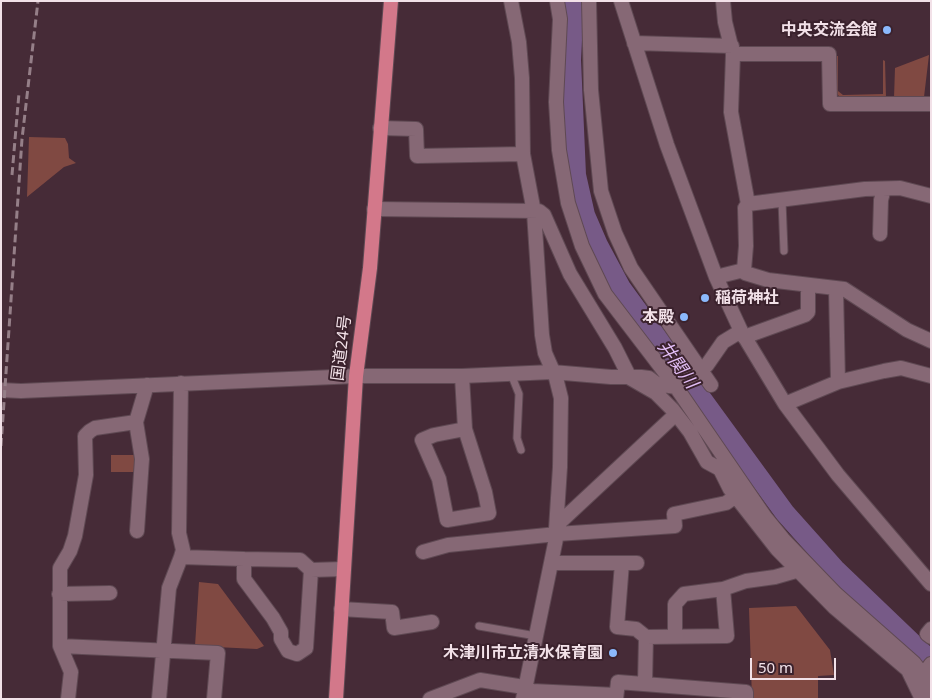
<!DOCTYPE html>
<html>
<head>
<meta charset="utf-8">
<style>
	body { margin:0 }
	#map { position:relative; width:932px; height:700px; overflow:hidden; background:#462b37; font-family:"Noto Sans",sans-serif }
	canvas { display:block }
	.frame { position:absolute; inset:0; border:2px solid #f2e1e8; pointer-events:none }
	.scale { position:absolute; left:750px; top:658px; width:86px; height:22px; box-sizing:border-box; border:2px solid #f2e1e8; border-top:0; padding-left:6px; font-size:15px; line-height:18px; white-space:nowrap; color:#f2e1e8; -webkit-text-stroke:4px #3b222d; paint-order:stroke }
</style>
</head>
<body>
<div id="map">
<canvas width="932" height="700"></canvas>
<div class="frame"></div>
<div class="scale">50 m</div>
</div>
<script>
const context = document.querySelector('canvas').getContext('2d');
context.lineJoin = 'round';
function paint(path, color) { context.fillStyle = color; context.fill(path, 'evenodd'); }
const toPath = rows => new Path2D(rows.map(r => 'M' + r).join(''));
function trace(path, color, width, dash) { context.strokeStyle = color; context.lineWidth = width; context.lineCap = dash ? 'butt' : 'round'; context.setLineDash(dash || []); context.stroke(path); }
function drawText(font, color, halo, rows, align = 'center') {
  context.font = font + ' "Noto Sans","Noto Sans JP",sans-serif'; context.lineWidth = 4; context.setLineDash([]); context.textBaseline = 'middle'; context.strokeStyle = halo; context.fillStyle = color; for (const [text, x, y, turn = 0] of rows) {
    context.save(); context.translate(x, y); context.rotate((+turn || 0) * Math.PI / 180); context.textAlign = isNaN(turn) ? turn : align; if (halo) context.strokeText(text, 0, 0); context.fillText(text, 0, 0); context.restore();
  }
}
const green = toPath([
	[929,55,924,97,894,98,895,68],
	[835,56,838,56,838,91,843,95,883,94,883,60,885,61,886,97,841,98,836,93],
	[29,137,65,138,68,144,69,158,76,163,64,167,27,197],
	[111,455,135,455,135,472,111,472],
	[199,582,218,584,264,646,257,649,195,646],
	[796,606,830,650,834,675,818,676,818,699,752,699,749,608]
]);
const river = toPath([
	[574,1,571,60,576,175,585,215,598,245,621,288,785,513,835,569,931,661]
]);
const service = toPath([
	[782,201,784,251],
	[511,374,519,394,517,438,521,450],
	[479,626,536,636]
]);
const minor = toPath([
	[511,1,519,42,522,78,523,154,534,212,542,335,545,353,556,378,561,398,560,467,556,529,557,534,523,699],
	[557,1,560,19,556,102,559,150,568,203,582,246,605,294,676,387,765,517,783,539,836,594,914,663,923,675,931,691],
	[589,1,591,90,601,191,615,233,631,268,711,385],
	[621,1,667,145,716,277,741,331,785,404,838,475,931,584],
	[723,1,725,22,733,54,731,112,748,204,865,189,900,188,931,196],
	[634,43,732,46],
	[733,54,829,54,830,104,931,104],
	[380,128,416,129,417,156,523,154],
	[374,209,539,211,544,215,570,274,615,348,630,378,656,393,673,410,690,432,707,462,720,469,730,489,777,549,835,608,908,670,922,699],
	[880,234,881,200,884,189],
	[744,270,746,246,745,208,748,204],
	[716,277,744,270,745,273,768,280,844,289,907,330,931,341],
	[836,289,838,382],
	[744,337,805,315,808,312,808,286],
	[462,376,465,429,485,492,489,513,447,520,439,479,422,440,434,435,465,429],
	[1,390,21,391,356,376,462,376,552,372,611,377,641,377,649,378,657,384,676,387,707,365,723,342,741,331],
	[785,404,838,382,884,371,901,368,931,376],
	[136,422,142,459,137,531],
	[557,525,676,414],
	[423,552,448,545,557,534,675,526,674,514,726,503,736,496],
	[181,557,183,550,179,533,181,383],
	[244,559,300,560,311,570],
	[552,563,637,563],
	[622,563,617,627,636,629,646,637],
	[59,594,110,593],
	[341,609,392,612,394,628,432,622],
	[931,629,927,634,931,637],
	[675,636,675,604,684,594,723,589],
	[60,646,60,568,70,551,75,536,86,475,85,436,90,431,95,428,136,422,147,385],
	[923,675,931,664],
	[645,684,646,637,727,636,723,589,746,581,775,577,796,571],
	[68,699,71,672,60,646,218,653,214,699],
	[159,699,169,588,181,557,244,559,244,579,273,618,281,632,281,639,288,651,297,654,306,648,311,570,343,569],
	[430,699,480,680,524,687,532,691,616,695],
	[616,699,618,682,746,692,746,699]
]);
const trunk = toPath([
	[336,699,356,376,370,268,391,1]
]);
const rail = toPath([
	[12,175,19,93],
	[1,446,22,139,38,1]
]);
const markers = [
	[887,30,5,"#8bb9fc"],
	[705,298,5,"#8bb9fc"],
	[684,317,5,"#8bb9fc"],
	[613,653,5,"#8bb9fc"]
];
const poiNames = [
	["中央交流会館",877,30],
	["稲荷神社",715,298,"left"],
	["本殿",674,317],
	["木津川市立清水保育園",603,653]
];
const streetNames = [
	["国道24号",342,348,-83]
];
const waterNames = [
	["井関川",677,365,54]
];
paint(green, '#804942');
trace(river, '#775a87', 20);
trace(service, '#5f4953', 9);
trace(minor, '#5f4953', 16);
trace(trunk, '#5f4953', 16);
trace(service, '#866875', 7);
trace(minor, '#866875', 14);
trace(trunk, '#d3788a', 14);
trace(rail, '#957f88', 3, [8, 4]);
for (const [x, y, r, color] of markers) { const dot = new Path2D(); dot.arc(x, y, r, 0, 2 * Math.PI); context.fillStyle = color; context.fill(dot); trace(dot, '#3b222d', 2); }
drawText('bold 16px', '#f2e1e8', '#3b222d', poiNames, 'right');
drawText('16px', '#f2e1e8', '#3b222d', streetNames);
drawText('italic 18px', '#e1bdf5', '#3b222d', waterNames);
</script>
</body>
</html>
